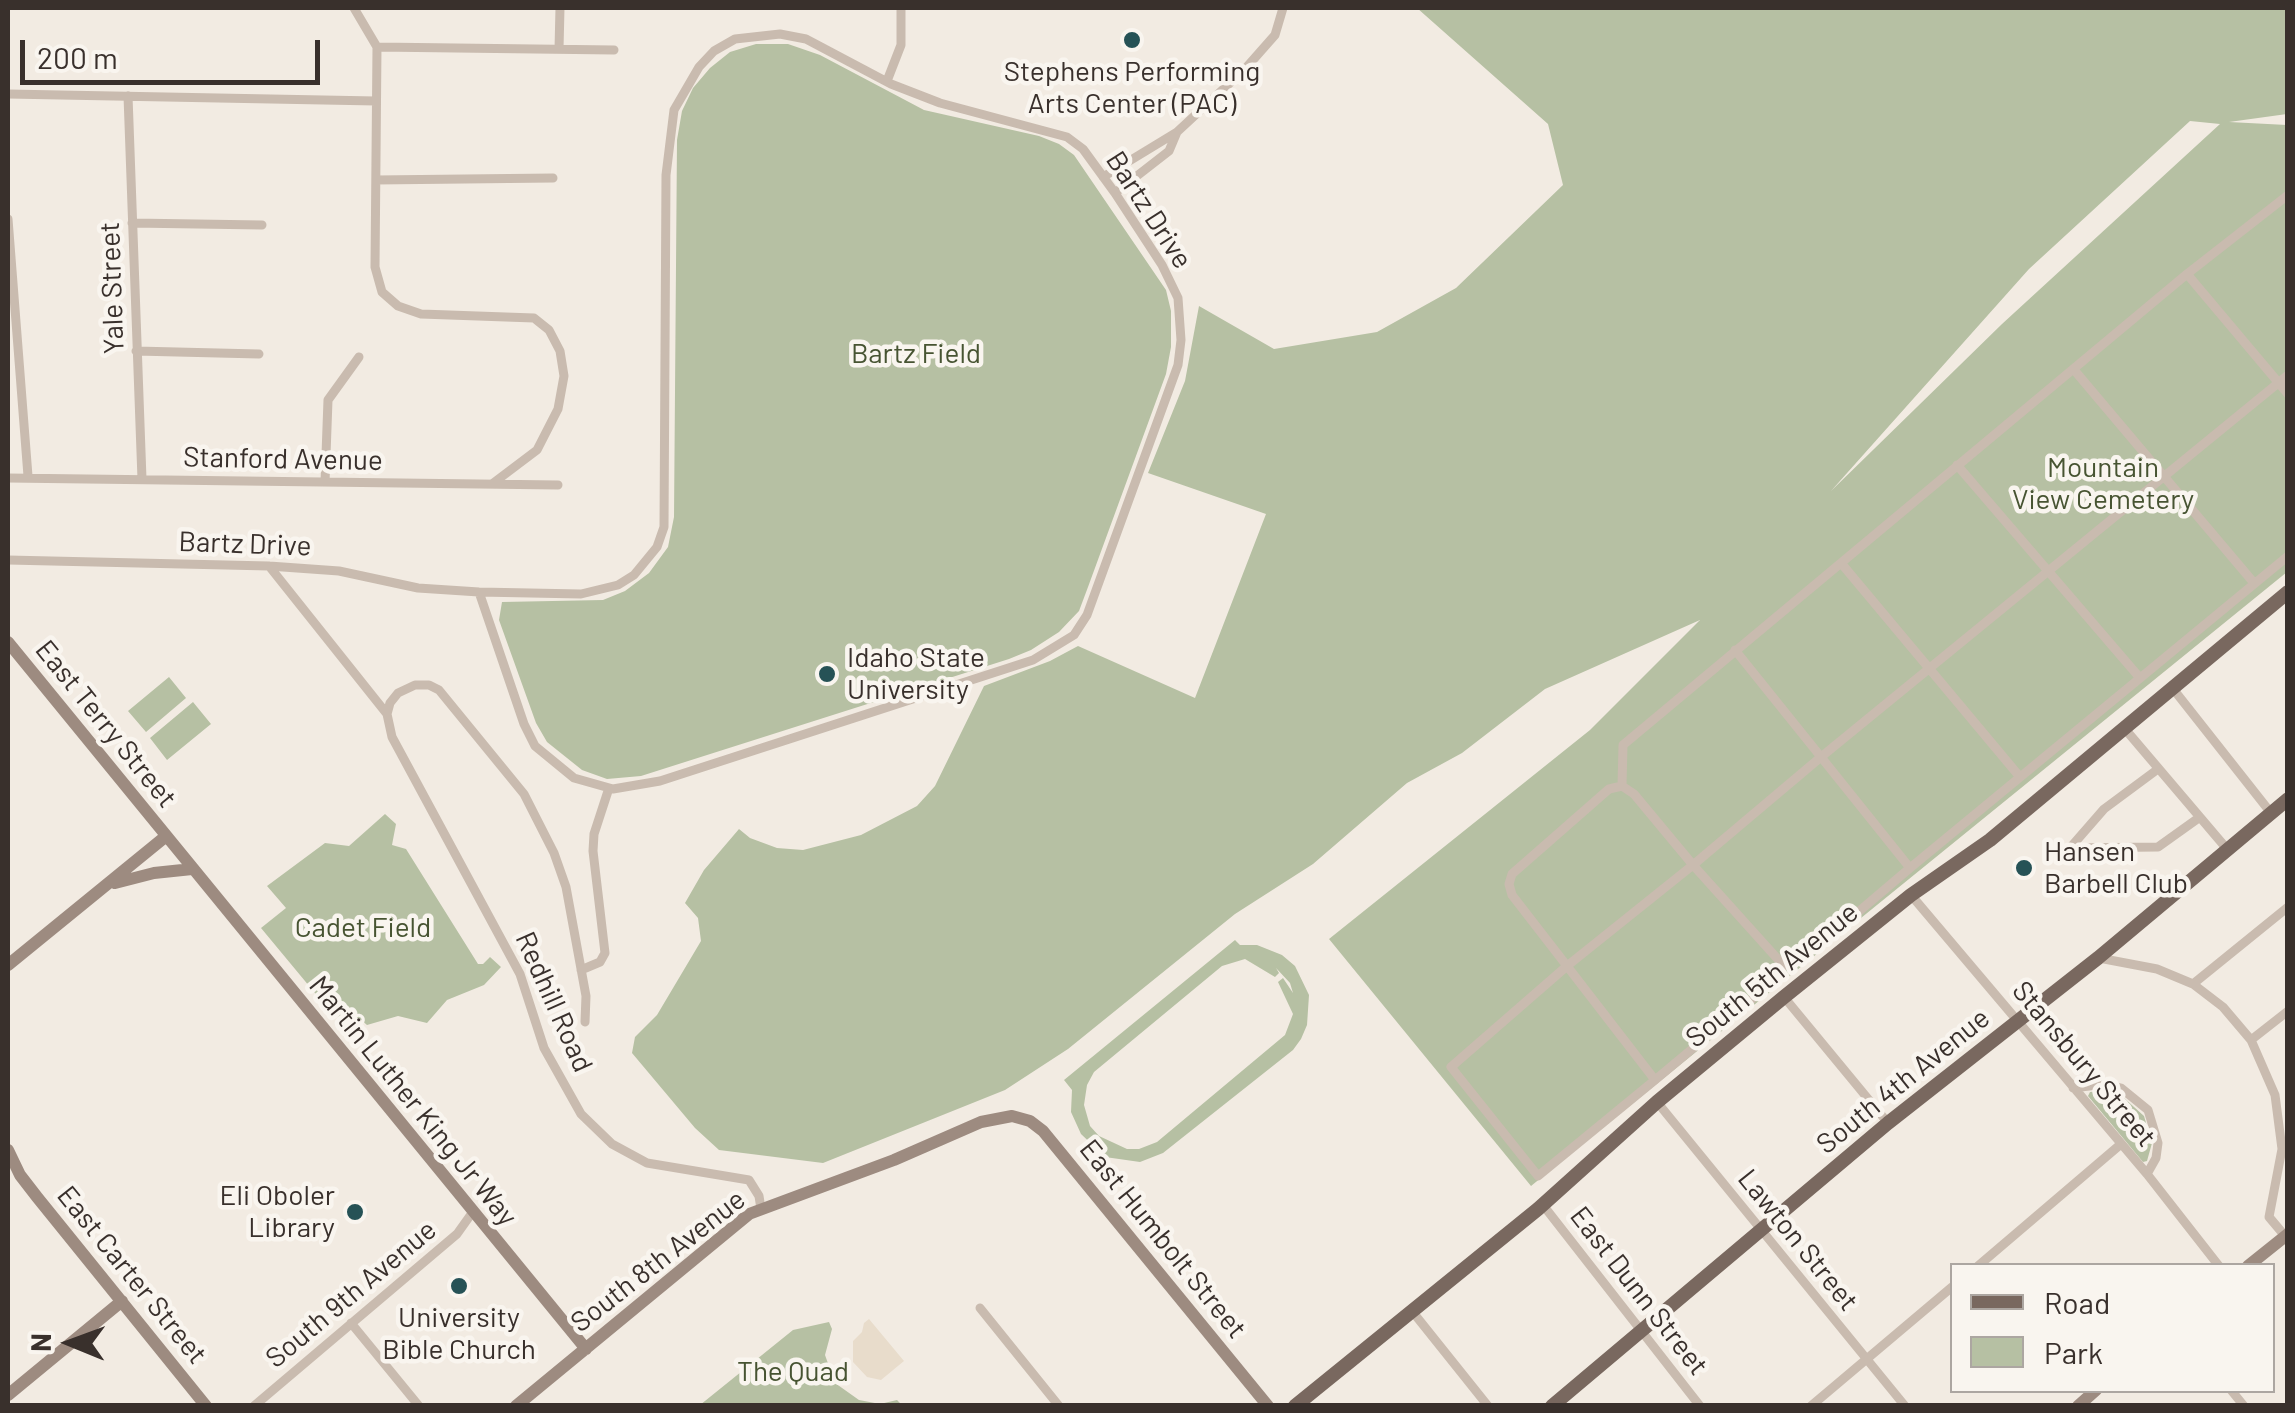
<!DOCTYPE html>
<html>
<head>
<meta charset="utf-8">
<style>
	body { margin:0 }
	#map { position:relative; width:2295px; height:1413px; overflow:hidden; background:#f2ebe2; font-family:Barlow,sans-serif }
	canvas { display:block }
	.frame { position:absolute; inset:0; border:10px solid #39302c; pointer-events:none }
	.legend { position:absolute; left:1950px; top:1263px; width:325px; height:130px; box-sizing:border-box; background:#f9f5ef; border:2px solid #aca6a1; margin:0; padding:12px 18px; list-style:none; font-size:30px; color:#39302c }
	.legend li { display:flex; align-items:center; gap:20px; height:50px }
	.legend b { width:50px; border:2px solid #aca6a1 }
	.north { position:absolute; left:20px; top:1293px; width:100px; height:100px; -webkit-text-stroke:8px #f9f5ef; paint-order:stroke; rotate:271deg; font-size:28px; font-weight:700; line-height:40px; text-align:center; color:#39302c }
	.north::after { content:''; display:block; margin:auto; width:35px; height:45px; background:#39302c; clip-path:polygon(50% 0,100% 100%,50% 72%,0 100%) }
	.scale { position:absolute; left:20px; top:40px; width:300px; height:45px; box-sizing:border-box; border:5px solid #39302c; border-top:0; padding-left:12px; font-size:30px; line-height:35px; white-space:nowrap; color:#39302c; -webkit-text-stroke:8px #f9f5ef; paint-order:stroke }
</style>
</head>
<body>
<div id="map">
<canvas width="2295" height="1413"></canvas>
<div class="frame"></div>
<ul class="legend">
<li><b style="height:12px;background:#79685f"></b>Road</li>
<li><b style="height:28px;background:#b6c0a3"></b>Park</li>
</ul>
<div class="north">N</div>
<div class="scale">200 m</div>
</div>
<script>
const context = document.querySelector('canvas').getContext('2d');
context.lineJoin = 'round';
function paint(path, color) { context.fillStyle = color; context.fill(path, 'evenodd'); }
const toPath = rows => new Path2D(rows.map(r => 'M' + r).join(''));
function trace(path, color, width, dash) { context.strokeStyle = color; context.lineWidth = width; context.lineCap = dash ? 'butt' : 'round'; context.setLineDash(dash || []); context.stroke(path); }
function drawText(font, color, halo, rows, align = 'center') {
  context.font = font + ' Barlow,sans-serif'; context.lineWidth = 9; context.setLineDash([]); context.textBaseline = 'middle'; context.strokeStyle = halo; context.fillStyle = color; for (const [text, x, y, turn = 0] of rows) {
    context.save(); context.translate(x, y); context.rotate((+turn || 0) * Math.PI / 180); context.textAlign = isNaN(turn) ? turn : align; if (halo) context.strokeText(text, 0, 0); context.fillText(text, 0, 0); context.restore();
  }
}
const green = toPath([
	[1417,8,2287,8,2287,114,2229,122,2287,125,2287,572,1531,1186,1329,939,1590,730,1700,620,1545,689,1462,753,1407,783,1313,864,1235,914,1068,1049,1005,1090,823,1163,719,1150,695,1128,632,1053,635,1037,657,1015,701,941,698,918,685,903,704,870,739,829,750,838,777,848,803,850,861,835,917,806,935,786,984,686,1050,661,1078,646,1195,698,1266,514,1148,473,1185,381,1199,306,1274,349,1377,332,1456,288,1563,185,1548,124],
	[2190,121,2220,124,2002,324,1831,491,2029,269],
	[756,44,788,44,820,55,924,110,1039,136,1059,144,1074,155,1166,290,1171,311,1171,347,1166,374,1088,587,1079,611,1059,632,1031,650,1009,659,641,776,607,779,582,770,547,742,536,723,499,620,502,602,603,600,625,591,649,573,668,547,674,517,677,140,682,111,693,88,710,68,730,52],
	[169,677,186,698,146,732,128,711],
	[193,702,211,724,167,760,150,738],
	[385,814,396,824,392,845,406,849,478,964,483,964,490,957,501,967,484,985,447,1000,427,1023,398,1016,367,1025,359,1018,334,1016,261,928,286,908,267,886,325,843,349,846],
	[1235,940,1240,945,1257,945,1282,955,1295,966,1309,995,1307,1025,1301,1039,1293,1050,1163,1153,1140,1162,1105,1157,1081,1134,1071,1112,1072,1090,1064,1080],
	[1245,959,1275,977,1279,973,1276,968,1290,983,1293,993,1283,978,1278,982,1293,1014,1285,1035,1157,1142,1139,1149,1127,1149,1099,1136,1090,1126,1084,1105,1087,1085,1094,1072,1222,966],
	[2101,1091,2124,1098,2144,1116,2152,1143,2147,1161,2143,1162,2088,1096,2090,1092],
	[829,1322,832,1329,825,1355,835,1383,859,1400,880,1404,897,1400,902,1405,700,1405,793,1330]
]);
const plaza = toPath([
	[869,1319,904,1361,881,1380,867,1377,853,1362,853,1341,862,1332,864,1323]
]);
const street = toPath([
	[354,8,377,47,375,267,382,292,398,306,421,314,534,318,549,330,560,351,564,376,558,409,537,450,492,484],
	[377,47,614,50],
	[559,49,560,8],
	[887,81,901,45,901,8],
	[8,94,376,101],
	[128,96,142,479],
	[1103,177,1177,132,1245,69,1275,35,1283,8],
	[376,180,553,178],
	[1115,193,1169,151,1177,132],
	[8,219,28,476],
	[132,223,262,225],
	[2187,274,2288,394],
	[136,351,259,354],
	[2075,371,2254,583],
	[1957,465,2140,678],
	[8,478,558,485],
	[325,482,328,400,359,357],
	[8,560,269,566,339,571,418,588,479,592,581,594,618,585,634,575,657,547,664,527,666,175,674,110,699,67,714,51,735,39,780,34,806,39,891,84,940,103,1067,137,1083,149,1115,193,1162,265,1178,298,1181,340,1178,365,1087,615,1074,635,1033,660,660,781,613,789,574,778,535,746,524,724,479,592],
	[1841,563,2020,777],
	[269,566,387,714,392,737,520,974,544,1048,581,1114,612,1144,647,1163,749,1180,759,1196,761,1209],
	[1735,650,1821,757,2288,375],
	[2174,690,2271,813],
	[387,714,390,703,398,693,415,685,429,685,439,690,524,794,554,853,566,887,586,996,585,1022],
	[2125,729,2227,849],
	[2158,769,2104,809,2070,848,2158,847,2200,817],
	[1622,786,1623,745,2187,274,2288,195],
	[1910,868,2288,556],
	[1911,895,2147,1174,2219,1266],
	[2099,958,2157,969,2193,984,2223,1007,2251,1040,2275,1095,2282,1149,2269,1217,2285,1236],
	[581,970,600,962,605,953,593,851,594,834,609,788],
	[2193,984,2288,907],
	[1784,997,1888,1123],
	[2251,1040,2288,1011],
	[1655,1080,1567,966,1512,895,1509,884,1512,874,1609,789,1622,786,1634,794,1693,865,1567,966,1451,1067,1538,1176,1655,1080,1758,994,1784,966,1817,947,1910,868,1821,757,1693,865,1784,966],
	[2073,1088,2105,1084,2121,1088,2148,1110,2158,1143,2156,1158,2147,1174],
	[1657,1102,1905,1406],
	[1543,1205,1700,1406],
	[1978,1266,2121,1144],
	[980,1308,1059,1406],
	[1412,1311,1488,1406],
	[351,1323,419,1406],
	[2231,1390,2244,1406],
	[254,1406,457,1234,472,1213],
	[1811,1406,1952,1287]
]);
const secondary = toPath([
	[8,642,586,1349],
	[115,883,154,873,192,869],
	[8,965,165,837],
	[8,1150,20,1175,37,1197,206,1406],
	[2248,1266,2288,1234],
	[8,1395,122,1301],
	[516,1406,749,1214,894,1160,981,1122,1012,1116,1030,1121,1043,1131,1268,1406],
	[2078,1406,2096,1390]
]);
const primary = toPath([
	[1295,1406,1538,1209,1657,1102,1784,997,1911,895,1990,840,2288,592],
	[1552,1406,1888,1123,2098,958,2288,799]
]);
const markers = [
	[1132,40,10,"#265256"],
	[827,674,10,"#265256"],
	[2024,868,10,"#265256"],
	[355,1212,10,"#265256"],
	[459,1286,10,"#265256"]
];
const poiNames = [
	["Stephens Performing",1132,72],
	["Arts Center (PAC)",1132,104],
	["Idaho State",847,658,"left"],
	["University",847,690,"left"],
	["Hansen",2044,852,"left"],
	["Barbell Club",2044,884,"left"],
	["Eli Oboler",335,1196,"right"],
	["Library",335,1228,"right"],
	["University",459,1318],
	["Bible Church",459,1350]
];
const streetNames = [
	["Bartz Drive",1149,210,57],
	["Yale Street",112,288,-92],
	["Stanford Avenue",283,459,1],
	["Bartz Drive",245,544,2],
	["East Terry Street",106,724,51],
	["South 5th Avenue",1772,975,-39],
	["Redhill Road",554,1002,66],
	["Stansbury Street",2084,1064,50],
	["South 4th Avenue",1903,1081,-39],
	["Martin Luther King Jr Way",413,1101,51],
	["East Humbolt Street",1163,1239,51],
	["Lawton Street",1798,1240,51],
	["South 8th Avenue",658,1261,-38],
	["East Carter Street",132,1275,51],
	["East Dunn Street",1639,1291,52],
	["South 9th Avenue",351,1294,-40]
];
const parkNames = [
	["Bartz Field",916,354],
	["Mountain",2103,468],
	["View Cemetery",2103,500],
	["Cadet Field",363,928],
	["The Quad",793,1372]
];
paint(green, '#b6c0a3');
paint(plaza, '#e8dccb');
trace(street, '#c9bbaf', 9);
trace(secondary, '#9d8b80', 12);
trace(primary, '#79685f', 14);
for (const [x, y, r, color] of markers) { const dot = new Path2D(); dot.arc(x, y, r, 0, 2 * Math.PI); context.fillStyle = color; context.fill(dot); trace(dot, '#f9f5ef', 4); }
drawText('28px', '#39302c', '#f9f5ef', poiNames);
drawText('28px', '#39302c', '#f9f5ef', streetNames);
drawText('28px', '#475432', '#f9f5ef', parkNames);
</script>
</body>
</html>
